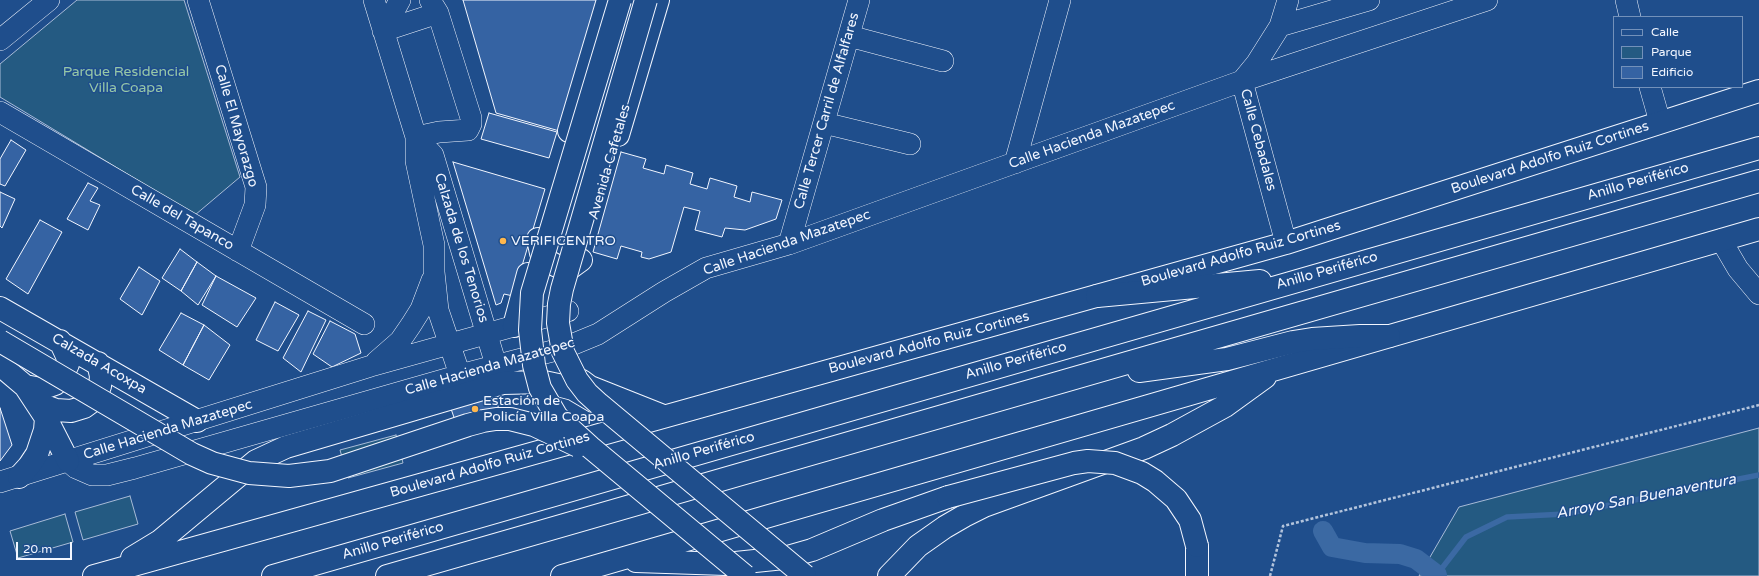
<!DOCTYPE html>
<html>
<head>
<meta charset="utf-8">
<style>
	body { margin:0 }
	#map { position:relative; width:1759px; height:576px; overflow:hidden; background:#1f4e8c; font-family:"Varela Round",sans-serif }
	canvas { display:block }
	.legend { position:absolute; left:1613px; top:16px; width:130px; height:72px; box-sizing:border-box; background:#1f4e8c; border:1px solid #7391ba; margin:0; padding:5px 7px; list-style:none; font-size:12px; color:#f2f6ff }
	.legend li { display:flex; align-items:center; gap:8px; height:20px }
	.legend b { width:20px; border:1px solid #7391ba }
	.scale { position:absolute; left:16px; top:542px; width:56px; height:18px; box-sizing:border-box; border:2px solid #f2f6ff; border-top:0; padding-left:5px; font-size:12px; line-height:14px; white-space:nowrap; color:#f2f6ff; -webkit-text-stroke:3px #1f4e8c; paint-order:stroke }
</style>
</head>
<body>
<div id="map">
<canvas width="1759" height="576"></canvas>
<ul class="legend">
<li><b style="height:5px;background:#1f4e8c"></b>Calle</li>
<li><b style="height:11px;background:#245a82"></b>Parque</li>
<li><b style="height:11px;background:#3563a3"></b>Edificio</li>
</ul>
<div class="scale">20 m</div>
</div>
<script>
const context = document.querySelector('canvas').getContext('2d');
context.lineJoin = 'round';
function paint(path, color) { context.fillStyle = color; context.fill(path, 'evenodd'); }
const toPath = rows => new Path2D(rows.map(r => 'M' + r).join(''));
function trace(path, color, width, dash) { context.strokeStyle = color; context.lineWidth = width; context.lineCap = dash ? 'butt' : 'round'; context.setLineDash(dash || []); context.stroke(path); }
function drawText(font, color, halo, rows, align = 'center') {
  context.font = font + ' "Varela Round",sans-serif'; context.lineWidth = 3; context.setLineDash([]); context.textBaseline = 'middle'; context.strokeStyle = halo; context.fillStyle = color; for (const [text, x, y, turn = 0] of rows) {
    context.save(); context.translate(x, y); context.rotate((+turn || 0) * Math.PI / 180); context.textAlign = isNaN(turn) ? turn : align; if (halo) context.strokeText(text, 0, 0); context.fillText(text, 0, 0); context.restore();
  }
}
const green = toPath([
	[77,0,184,0,240,177,195,215,0,97,0,64,77,0],
	[1759,428,1759,576,1419,576,1459,507,1759,428],
	[396,435,403,463,348,478,340,450,396,435],
	[130,496,138,524,83,540,75,512,130,496],
	[65,514,73,542,18,558,10,531,65,514]
]);
const stream = toPath([
	[1436,576,1466,537,1507,517,1565,514,1759,475]
]);
const canal = toPath([
	[1323,531,1332,547,1365,553,1400,554,1416,559,1437,575]
]);
const building = toPath([
	[463,0,602,0,563,132,496,113,463,0],
	[489,113,557,132,549,158,481,139,489,113],
	[11,140,26,150,5,186,0,184,0,159,11,140],
	[621,152,646,159,643,168,664,174,666,165,693,173,690,184,707,189,710,178,737,186,734,197,750,202,752,192,782,200,776,219,745,230,725,228,722,237,695,230,700,211,684,207,671,252,649,259,641,257,642,252,621,246,617,259,593,252,621,152],
	[453,162,545,189,513,296,504,294,501,303,496,305,453,162],
	[88,183,98,188,90,201,100,205,88,230,67,219,88,183],
	[0,192,15,199,2,228,0,226,0,192],
	[40,220,62,232,28,294,6,279,40,220],
	[180,249,197,262,181,291,162,278,180,249],
	[197,262,216,276,198,305,181,291,197,262],
	[139,267,160,281,142,315,120,299,139,267],
	[216,276,256,298,237,327,202,305,216,276],
	[275,302,299,315,278,351,256,340,275,302],
	[308,311,326,320,301,372,283,358,308,311],
	[181,313,204,325,183,365,159,350,181,313],
	[330,321,355,334,361,353,332,367,313,354,330,321],
	[204,325,230,345,209,380,183,365,204,325],
	[492,387,502,419,459,432,448,400,492,387],
	[0,408,12,445,0,461,0,408]
]);
const path = toPath([
	[1270,576,1283,526,1759,405]
]);
const minor = toPath([
	[198,0,256,187,255,205,238,251],
	[374,0,416,137,416,161,434,245,434,272,438,310,460,375],
	[1626,0,1630,17],
	[1280,26,1369,0],
	[383,31,438,13],
	[383,31,400,0],
	[849,36,943,61],
	[0,40,49,0],
	[1242,81,1286,243],
	[1242,81,1256,64,1280,26,1288,0],
	[1650,87,1660,122],
	[0,112,364,324],
	[824,123,910,144],
	[416,137,433,155,496,365],
	[416,137,439,132,468,130,471,124,471,118,438,13,430,0],
	[1015,163,1060,0],
	[1721,240,1738,269,1759,294],
	[789,244,859,0],
	[376,362,400,341,411,325,421,309,432,280],
	[68,461,76,468,92,475,107,475,135,468,460,375,564,348,598,334,664,292,706,268,789,244,1242,81,1487,0],
	[0,482,371,366,568,311]
]);
const major = toPath([
	[569,131,608,0],
	[618,135,658,0],
	[538,239,541,253,548,261,557,266,570,268,581,260],
	[0,308,197,421],
	[514,326,528,274],
	[0,365,25,386,46,418,68,461],
	[582,381,590,387,663,416],
	[25,386,41,389,55,384,61,379,68,364,67,356,60,341],
	[37,403,56,410,71,411,84,407,95,399,100,386,101,376,98,363],
	[19,477,29,466,37,454,45,430,46,418],
	[132,558,160,541,256,461,286,447,503,383,544,382,558,385,573,389,595,402],
	[636,561,726,564,784,558,812,550,883,520,948,497],
	[94,576,1286,243,1759,91],
	[562,576,1759,229],
	[889,576,918,546,945,527,964,516,984,506,1144,448,1172,435,1225,406,1265,377],
	[1197,576,1197,546]
]);
const highway = toPath([
	[1097,296,1260,281],
	[1139,371,1227,359,1293,342,1312,339,1360,336,1389,336],
	[273,576,1759,148],
	[387,576,1759,181]
]);
const majorBridge = toPath([
	[620,0,532,293,530,330,534,365,540,388,557,417,590,447,745,576],
	[646,0,562,289,559,304,558,323,563,352,577,380,587,393,599,404,805,576],
	[0,341,192,454,212,463,249,473,289,476,330,471,468,425,483,421,496,419,510,419,534,425,578,446],
	[948,497,1074,463,1088,461,1115,463,1142,473,1155,481,1176,499,1190,520,1197,546]
]);
const markers = [
	[503,241,4,"#ffb74d"],
	[475,409,4,"#ffb74d"]
];
const parkNames = [
	["Parque Residencial",126,72],
	["Villa Coapa",126,88]
];
const streetNames = [
	["Calle Tercer Carril de Alfalfares",827,111,-74],
	["Calle El Mayorazgo",236,126,74],
	["Calle Hacienda Mazatepec",1092,135,-20],
	["Calle Cebadales",1258,140,75],
	["Boulevard Adolfo Ruiz Cortines",1550,158,-18],
	["Avenida Cafetales",610,162,-74],
	["Anillo Periférico",1638,182,-16],
	["Calle del Tapanco",182,218,30],
	["Calle Hacienda Mazatepec",787,243,-19],
	["Calzada de los Tenorios",461,248,73],
	["Boulevard Adolfo Ruiz Cortines",1241,254,-16],
	["Anillo Periférico",1327,271,-16],
	["Boulevard Adolfo Ruiz Cortines",929,343,-15],
	["Anillo Periférico",1016,361,-16],
	["Calzada Acoxpa",99,364,30],
	["Calle Hacienda Mazatepec",490,367,-16],
	["Calle Hacienda Mazatepec",168,430,-17],
	["Anillo Periférico",704,451,-16],
	["Boulevard Adolfo Ruiz Cortines",490,465,-16],
	["Anillo Periférico",393,541,-16]
];
const poiNames = [
	["VERIFICENTRO",511,241],
	["Estación de",483,401],
	["Policía Villa Coapa",483,417]
];
const waterNames = [
	["Arroyo San Buenaventura",1646,497,-11]
];
paint(green, '#245a82');
trace(green, '#a8bbd7', 1);
trace(stream, '#3b69a3', 5.5);
trace(canal, '#3b69a3', 20);
paint(building, '#3563a3');
trace(building, '#f2f6ff', 1);
trace(minor, '#f2f6ff', 22);
trace(major, '#f2f6ff', 24);
trace(highway, '#f2f6ff', 24);
trace(path, '#b3c4dc', 2.5, [3, 2]);
trace(minor, '#1f4e8c', 21);
trace(major, '#1f4e8c', 22);
trace(highway, '#1f4e8c', 22);
trace(majorBridge, '#f2f6ff', 24, []);
trace(majorBridge, '#1f4e8c', 22);
for (const [x, y, r, color] of markers) { const dot = new Path2D(); dot.arc(x, y, r, 0, 2 * Math.PI); context.fillStyle = color; context.fill(dot); trace(dot, '#1f4e8c', 1.5); }
drawText('14px', '#97c8a6', '#1f4e8c', parkNames);
drawText('14px', '#f2f6ff', '#1f4e8c', streetNames);
drawText('14px', '#f2f6ff', '#1f4e8c', poiNames, 'left');
drawText('italic 15px', '#f2f6ff', '#1f4e8c', waterNames);
</script>
</body>
</html>
